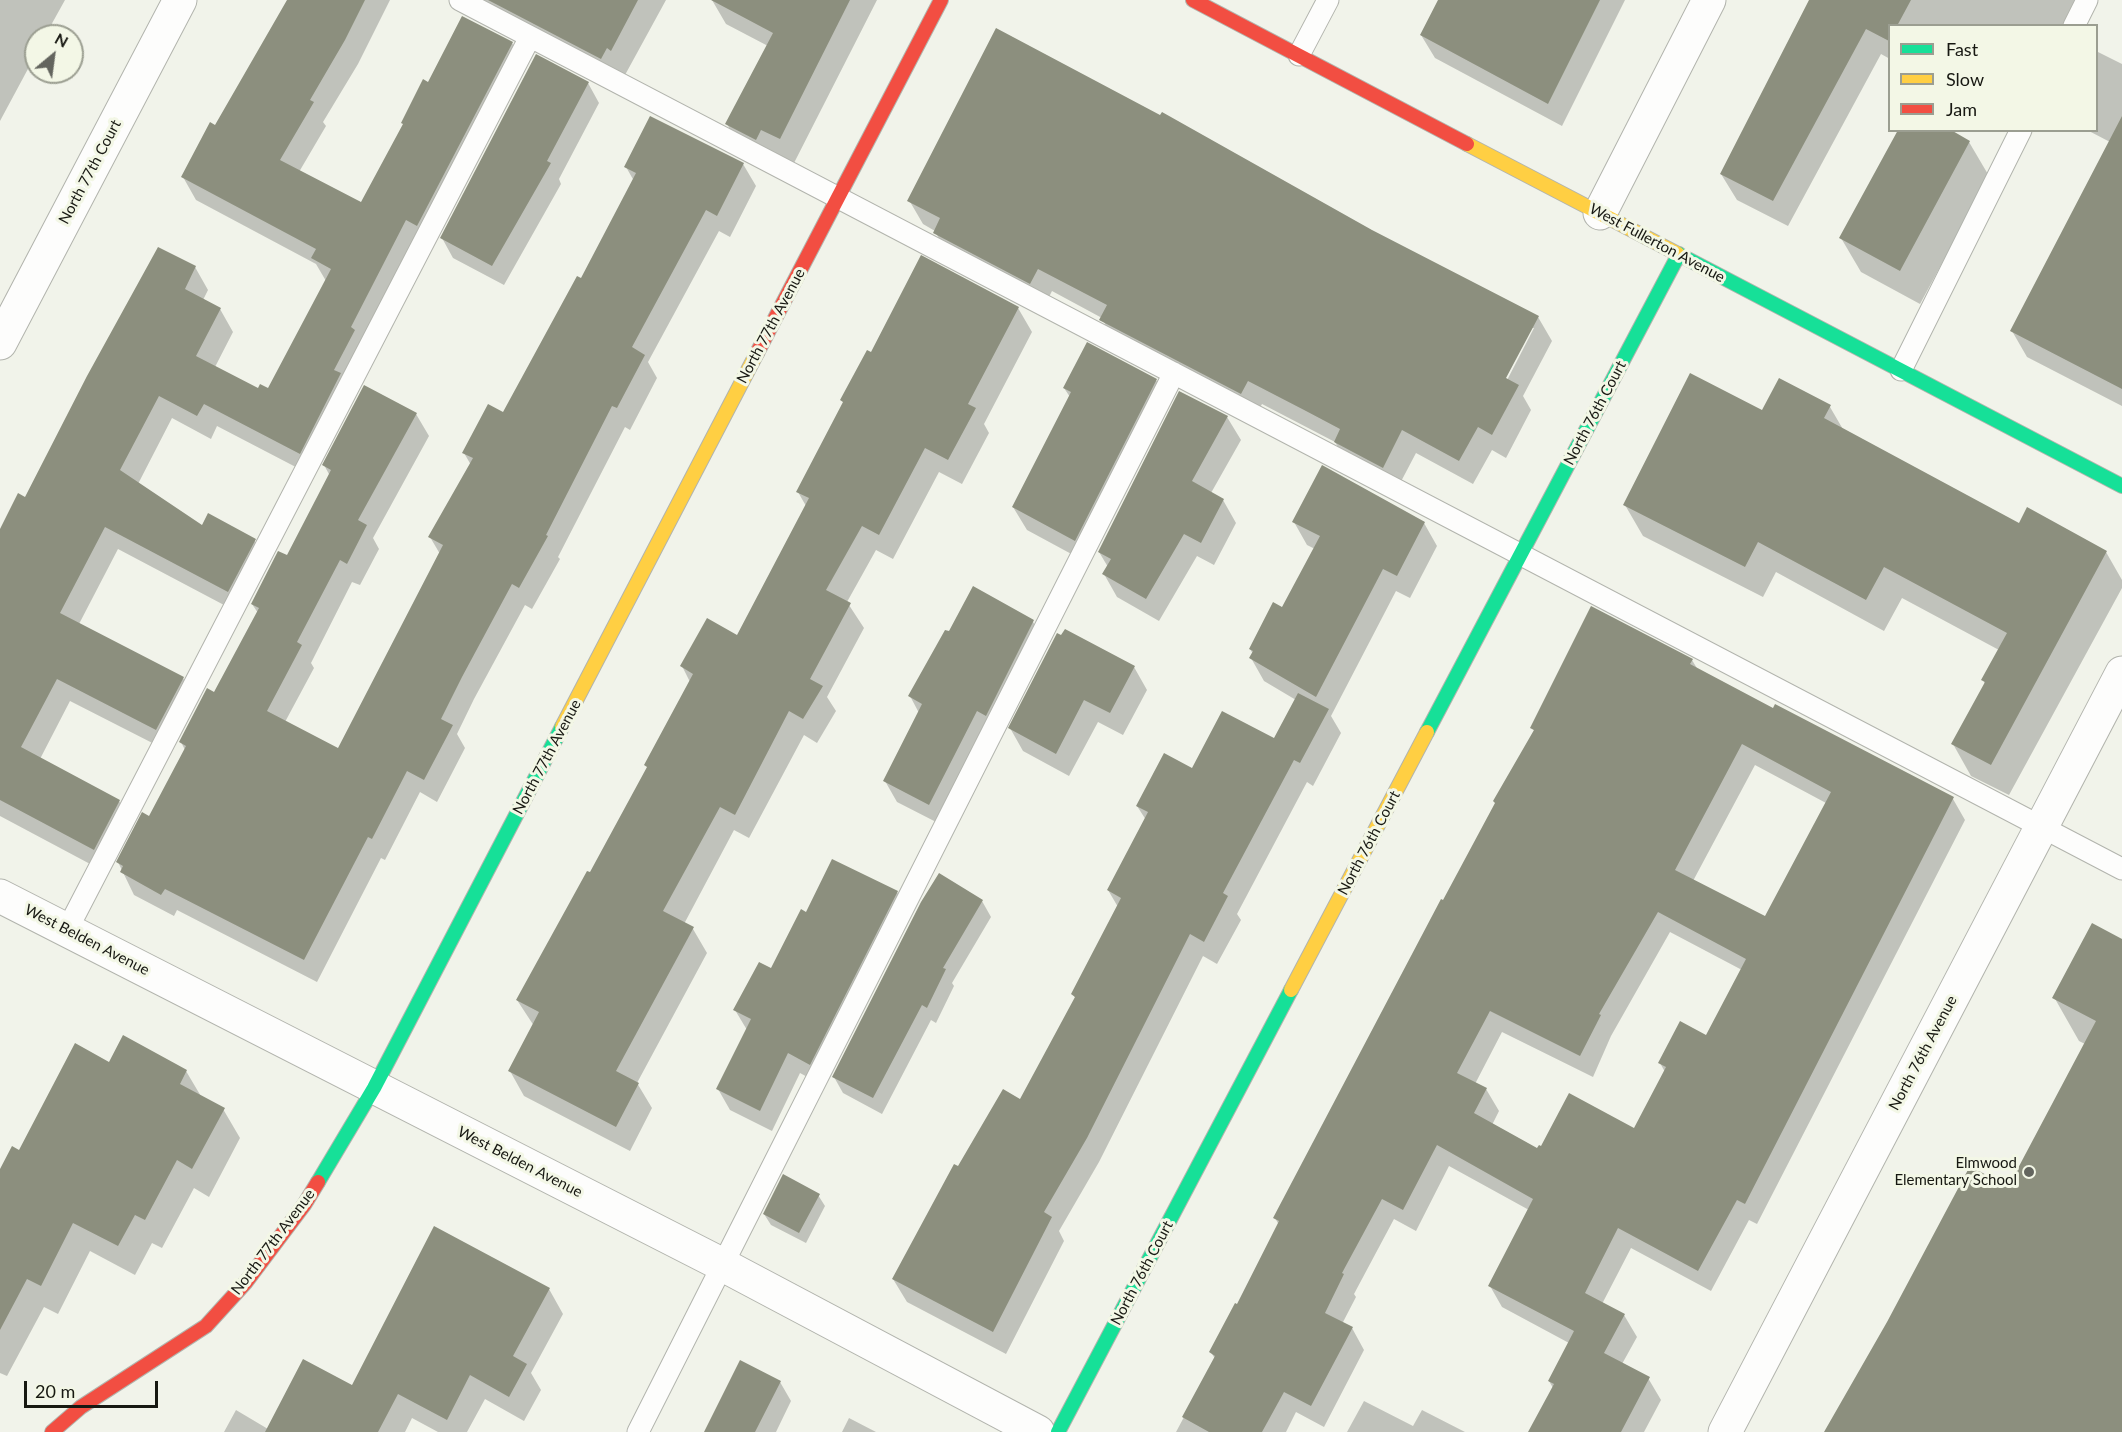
<!DOCTYPE html>
<html>
<head>
<meta charset="utf-8">
<style>
	body { margin:0 }
	#map { position:relative; width:2122px; height:1432px; overflow:hidden; background:#f1f3ea; font-family:Lato,sans-serif }
	canvas { display:block }
	.legend { position:absolute; left:1888px; top:24px; width:210px; height:108px; box-sizing:border-box; background:#f3f7e6; border:2px solid #9b9e91; margin:0; padding:8px 10px; list-style:none; font-size:18px; color:#171812 }
	.legend li { display:flex; align-items:center; gap:12px; height:30px }
	.legend b { width:30px; border:2px solid #9b9e91 }
	.north { position:absolute; left:24px; top:24px; width:60px; height:60px; box-sizing:border-box; background:#f3f7e6; border:2px solid #9b9e91; border-radius:50%; rotate:29deg; font-size:16px; font-weight:700; line-height:24px; text-align:center; color:#171812 }
	.north::after { content:''; display:block; margin:auto; width:21px; height:27px; background:#63655e; clip-path:polygon(50% 0,100% 100%,50% 72%,0 100%) }
	.scale { position:absolute; left:24px; top:1381px; width:134px; height:27px; box-sizing:border-box; border:3px solid #171812; border-top:0; padding-left:8px; font-size:18px; line-height:21px; white-space:nowrap; color:#171812; -webkit-text-stroke:4px #f3f7e6; paint-order:stroke }
</style>
</head>
<body>
<div id="map">
<canvas width="2122" height="1432"></canvas>
<ul class="legend">
<li><b style="height:8px;background:#16e098"></b>Fast</li>
<li><b style="height:8px;background:#ffcf43"></b>Slow</li>
<li><b style="height:8px;background:#f24e42"></b>Jam</li>
</ul>
<div class="north">N</div>
<div class="scale">20 m</div>
</div>
<script>
const context = document.querySelector('canvas').getContext('2d');
context.lineJoin = 'round';
function paint(path, color) { context.fillStyle = color; context.fill(path, 'evenodd'); }
const toPath = rows => new Path2D(rows.map(r => 'M' + r).join(''));
function trace(path, color, width, dash) { context.strokeStyle = color; context.lineWidth = width; context.lineCap = dash ? 'butt' : 'round'; context.setLineDash(dash || []); context.stroke(path); }
function drawText(font, color, halo, rows, align = 'center') {
  context.font = font + ' Lato,sans-serif'; context.lineWidth = 6; context.setLineDash([]); context.textBaseline = 'middle'; context.strokeStyle = halo; context.fillStyle = color; for (const [text, x, y, turn = 0] of rows) {
    context.save(); context.translate(x, y); context.rotate((+turn || 0) * Math.PI / 180); context.textAlign = isNaN(turn) ? turn : align; if (halo) context.strokeText(text, 0, 0); context.fillText(text, 0, 0); context.restore();
  }
}
const shadow = toPath([
	[0,0,65,0,45,36,36,36,36,54,0,121],
	[289,0,390,0,358,64,323,122,326,126,299,172,362,205,428,84,512,43,525,66,313,476,217,426,211,439,172,418,138,484,202,527,254,540,268,563,241,614,118,549,79,624,183,678,196,701,170,752,70,701,40,759,119,801,132,824,107,873,0,816,0,532,195,267,208,290,203,300,220,309,233,332,215,367,259,390,269,390,326,281,316,264,196,200,183,177,215,127],
	[480,0,666,0,625,75,621,72,615,83],
	[712,0,877,0,794,163,741,149,727,124,768,46,726,24],
	[1440,0,1625,0,1562,126,1435,58,1421,35],
	[1811,0,2091,0,2077,26,1890,26,1890,59,1881,54,1788,226,1737,200,1721,174],
	[2096,51,2122,64,2122,406,2027,357,2012,331,2110,142,2087,130,2096,130],
	[588,83,599,103,559,179,561,184,504,285,453,258,442,238],
	[1969,142,1989,176,1920,304,1861,272,1841,238],
	[743,164,756,186,730,237,719,231,648,362,657,378,630,430,625,427,558,557,560,559,532,609,525,605,474,699,457,734,465,748,437,802,420,792,385,860,381,858,317,982,177,910,174,916,134,895,118,862,149,818,185,750,181,742,215,694,258,613,252,604,287,557,330,476,324,465,416,414,429,436,373,538,379,549,360,585,352,582,311,663,314,668,285,722,339,750,440,554,430,537,471,465,464,453,504,414,581,280,634,181,626,167],
	[909,200,1371,232,1538,317,1552,341,1523,396,1531,410,1506,458,1492,450,1473,484,1416,453,1396,491,1349,466,1335,442,1262,404,1255,417,1115,344,1102,318,1052,291,1044,307,948,256,935,231,923,224],
	[1531,328,1534,328,1504,386,1501,384],
	[1018,308,1032,332,984,424,989,433,962,484,939,472,893,559,876,550,847,602,864,628,827,697,836,711,817,743,804,735,749,838,734,830,684,924,693,929,707,953,637,1083,652,1108,630,1151,524,1096,510,1071,534,1026,517,1000,591,874,648,769,690,682,682,666,737,638,806,506,798,492,844,404,842,400,871,354],
	[1156,380,1169,403,1088,563,1027,530,1013,507,1070,397,1064,388],
	[1180,393,1227,417,1241,440,1211,493,1223,500,1236,523,1214,565,1197,556,1159,621,1117,597,1104,574,1108,567,1099,552],
	[1830,407,1844,431,2019,525,2106,552,2122,580,2122,588,2009,795,1971,776,1953,744,1985,684,1983,680,1999,650,1902,598,1884,631,1776,572,1763,597,1643,536,1625,505,1763,412],
	[1294,522,1424,523,1437,546,1410,598,1396,591,1331,716,1341,733,1313,786,1307,782,1237,914,1241,920,1217,964,1203,956,1099,1162,1059,1231,1064,1241,1006,1354,907,1302,893,1279,959,1168,1021,1101,1076,999,1073,994,1118,907,1108,890,1146,820,1137,806,1193,770,1275,740,1296,700,1264,681,1251,658,1253,654,1250,649,1282,609,1315,549,1307,545],
	[974,588,1033,622,1045,642,940,824,897,802,885,781,919,713,910,696,949,633],
	[1692,660,1698,670,1773,710,1953,799,1965,820,1757,1224,1749,1220,1711,1291,1631,1248,1602,1304,1624,1315,1637,1337,1622,1364,1648,1378,1661,1400,1644,1432,1529,1432,1553,1388,1549,1381,1569,1343,1502,1307,1490,1286,1529,1210,1449,1166,1416,1231,1394,1219,1354,1294,1356,1297,1342,1324,1352,1328,1364,1350,1324,1427,1296,1412,1286,1432,1176,1432,1215,1359,1211,1352,1238,1306,1279,1225,1275,1218,1535,732,1532,728],
	[1755,765,1826,803,1765,918,1693,881],
	[1670,932,1742,970,1706,1037,1660,1063,1665,1072,1635,1130,1538,1150,1492,1125,1499,1111,1486,1089,1475,1084,1502,1032,1593,1077,1611,1036],
	[1134,667,1147,690,1123,735,1098,722,1069,776,1023,751,1010,728],
	[897,892,909,912,822,1085,800,1073,772,1131,730,1110,718,1089,747,1030,735,1010,772,970,807,914],
	[982,901,991,917,952,983,954,986,936,1023,931,1020,882,1114,843,1093,834,1077],
	[2122,941,2122,1432,1835,1432,2009,1189,2085,1044,2079,1041,2054,997],
	[109,1064,186,1071,202,1098,223,1109,240,1138,209,1197,194,1188,162,1248,152,1243,135,1275,90,1251,58,1314,44,1307,7,1376,0,1373,0,1172],
	[818,1195,825,1206,806,1243,771,1225,764,1214],
	[549,1289,563,1314,531,1373,541,1390,524,1421,485,1399,467,1432,438,1432,412,1418,405,1432,224,1432,236,1410,268,1429],
	[780,1382,791,1401,776,1432,705,1432],
	[1364,1401,1413,1426,1422,1410,1465,1432,1347,1432],
	[849,1418,876,1432,842,1432]
]);
const building = toPath([
	[287,0,365,0,345,40,310,100,314,102,280,160,361,202,403,124,401,123,423,79,428,82,462,16,513,42,417,226,406,220,351,327,355,330,334,370,341,373,300,454,204,404,197,416,159,396,120,470,202,525,208,513,256,539,228,592,105,527,60,613,184,677,156,730,57,679,21,747,120,800,94,850,0,800,0,529,18,493,25,497,87,376,158,247,196,266,185,289,221,308,196,356,258,388,260,384,268,388,331,269,311,258,316,249,181,177,210,122,215,125],
	[488,0,638,0,611,51,607,48,601,59],
	[711,0,850,0,780,139,761,130,756,140,725,124,773,33],
	[1438,0,1600,0,1548,104,1420,35],
	[1809,0,1911,0,1897,26,1890,26,1889,41,1866,29,1773,201,1720,174],
	[996,28,1160,115,1162,112,1372,230,1539,316,1506,378,1519,385,1492,435,1478,427,1459,461,1402,430,1383,468,1334,442,1340,429,1306,411,1248,381,1241,394,1099,320,1107,305,1038,269,1030,284,933,233,940,218,907,201],
	[536,54,589,82,547,161,551,163,492,266,440,238],
	[650,116,744,163,717,216,706,210,632,347,645,355,617,408,612,406,546,535,548,536,519,588,512,584,462,677,441,719,453,725,424,780,407,771,372,839,368,837,304,960,165,889,161,895,120,872,123,866,116,862,142,812,149,816,186,746,179,742,207,688,214,692,259,608,251,604,278,551,287,555,331,470,322,465,364,385,417,413,358,520,367,525,347,564,340,560,297,642,302,645,267,711,338,748,443,545,428,537,473,458,462,453,488,404,503,412,577,276,581,278,636,173,624,167],
	[2122,116,2122,389,2010,331],
	[1898,130,1951,130,1970,141,1900,271,1839,238],
	[921,255,1019,307,968,404,976,408,948,460,925,448,879,535,862,526,826,590,851,603,810,679,823,686,803,719,789,711,735,815,720,807,663,911,694,927,616,1071,639,1083,616,1127,508,1071,539,1012,516,1000,587,871,590,872,647,767,644,765,693,674,680,666,707,618,737,635,809,498,796,492,843,402,840,400,867,350,871,352],
	[1087,342,1157,379,1075,541,1012,507,1071,392,1063,388],
	[1690,373,1762,410,1779,378,1831,405,1824,418,2019,523,2027,507,2107,551,1991,765,1951,744,1985,682,1981,680,2007,633,1884,567,1866,600,1758,542,1745,567,1623,505],
	[1179,391,1228,416,1192,481,1224,499,1201,543,1184,534,1146,599,1102,574,1111,559,1098,552],
	[1322,465,1425,522,1397,576,1383,569,1316,697,1249,658,1253,651,1249,649,1273,602,1282,607,1320,536,1292,522],
	[973,586,1034,620,986,716,977,711,929,805,883,781,922,704,908,696,945,630,949,631],
	[1591,606,1693,659,1690,664,1773,708,1775,704,1954,797,1745,1204,1737,1200,1698,1271,1618,1228,1585,1293,1625,1314,1604,1353,1650,1377,1621,1432,1528,1432,1554,1384,1548,1381,1574,1331,1488,1286,1533,1199,1437,1145,1403,1210,1382,1199,1342,1273,1344,1274,1325,1313,1353,1327,1311,1406,1284,1392,1262,1432,1209,1432,1182,1417,1215,1356,1209,1352,1235,1303,1237,1304,1279,1221,1273,1218,1441,899,1443,900,1495,803,1493,801,1534,730,1530,728],
	[1742,744,1831,792,1765,916,1675,870],
	[1658,912,1746,959,1706,1035,1680,1021,1658,1063,1666,1067,1634,1128,1569,1093,1541,1146,1539,1145,1537,1148,1474,1113,1487,1088,1457,1073,1490,1011,1580,1056,1601,1015,1599,1014],
	[1065,629,1135,666,1110,713,1084,700,1056,754,1008,728,1057,633,1061,635],
	[1298,693,1329,709,1300,763,1294,760,1223,893,1228,896,1204,942,1190,934,1087,1138,1044,1212,1052,1217,993,1332,892,1279,954,1164,958,1166,1003,1089,1020,1099,1075,997,1071,994,1121,898,1107,890,1148,812,1136,806,1164,753,1192,768,1222,711,1274,738],
	[832,859,898,891,810,1065,788,1053,760,1111,716,1089,751,1019,733,1010,759,962,771,968,801,909,806,912],
	[939,873,983,900,943,968,946,969,927,1008,922,1005,873,1098,832,1077,921,902],
	[2092,923,2122,939,2122,1432,1824,1432,1887,1322,1970,1166,2008,1187,2096,1021,2052,998],
	[123,1035,187,1070,180,1084,225,1108,192,1169,177,1160,145,1220,135,1215,118,1246,73,1223,41,1286,27,1279,0,1330,0,1169,12,1146,19,1150,75,1043,109,1062],
	[783,1174,820,1194,799,1233,763,1214],
	[434,1226,550,1288,513,1356,527,1364,509,1397,470,1375,447,1420,398,1394,378,1432,265,1432,303,1359,352,1385],
	[740,1360,781,1381,755,1432,704,1432]
]);
const lane = toPath([
	[460,0,2122,869],
	[2074,26,2087,0],
	[1299,55,1328,0],
	[1901,370,2021,130],
	[67,930,530,37],
	[638,1432,1174,373]
]);
const street = toPath([
	[1600,213,1709,0],
	[0,343,180,0],
	[0,896,723,1265,1038,1432],
	[1725,1432,2122,673]
]);
const fast = toPath([
	[1678,254,2122,486],
	[1427,732,1679,254],
	[318,1182,374,1088,562,727],
	[1058,1432,1291,990]
]);
const slow = toPath([
	[1467,144,1678,254],
	[562,727,757,353],
	[1291,990,1427,732]
]);
const jam = toPath([
	[1193,0,1467,144],
	[757,353,941,0],
	[52,1432,81,1407,206,1326,246,1282,304,1205,318,1182]
]);
const markers = [
	[2029,1172,6,"#63655e"]
];
const streetNames = [
	["North 77th Court",90,172,-62],
	["West Fullerton Avenue",1657,243,28],
	["North 77th Avenue",771,326,-62],
	["North 76th Court",1595,413,-62],
	["North 77th Avenue",547,757,-62],
	["North 76th Court",1369,843,-62],
	["West Belden Avenue",87,940,27],
	["North 76th Avenue",1923,1053,-62],
	["West Belden Avenue",520,1162,27],
	["North 77th Avenue",273,1242,-53],
	["North 76th Court",1142,1273,-62]
];
const poiNames = [
	["Elmwood",2017,1163],
	["Elementary School",2017,1180]
];
paint(shadow, '#0003');
paint(building, '#8c8f7e');
trace(lane, '#b2b4ad', 23);
trace(street, '#b2b4ad', 35);
trace(fast, '#b2b4ad', 16);
trace(slow, '#b2b4ad', 16);
trace(jam, '#b2b4ad', 16);
trace(lane, '#fdfdfc', 21);
trace(street, '#fdfdfc', 33);
trace(fast, '#16e098', 14);
trace(slow, '#ffcf43', 14);
trace(jam, '#f24e42', 14);
for (const [x, y, r, color] of markers) { const dot = new Path2D(); dot.arc(x, y, r, 0, 2 * Math.PI); context.fillStyle = color; context.fill(dot); trace(dot, '#f3f7e6', 2); }
drawText('15px', '#171812', '#f3f7e6', streetNames);
drawText('15px', '#171812', '#f3f7e6', poiNames, 'right');
</script>
</body>
</html>
